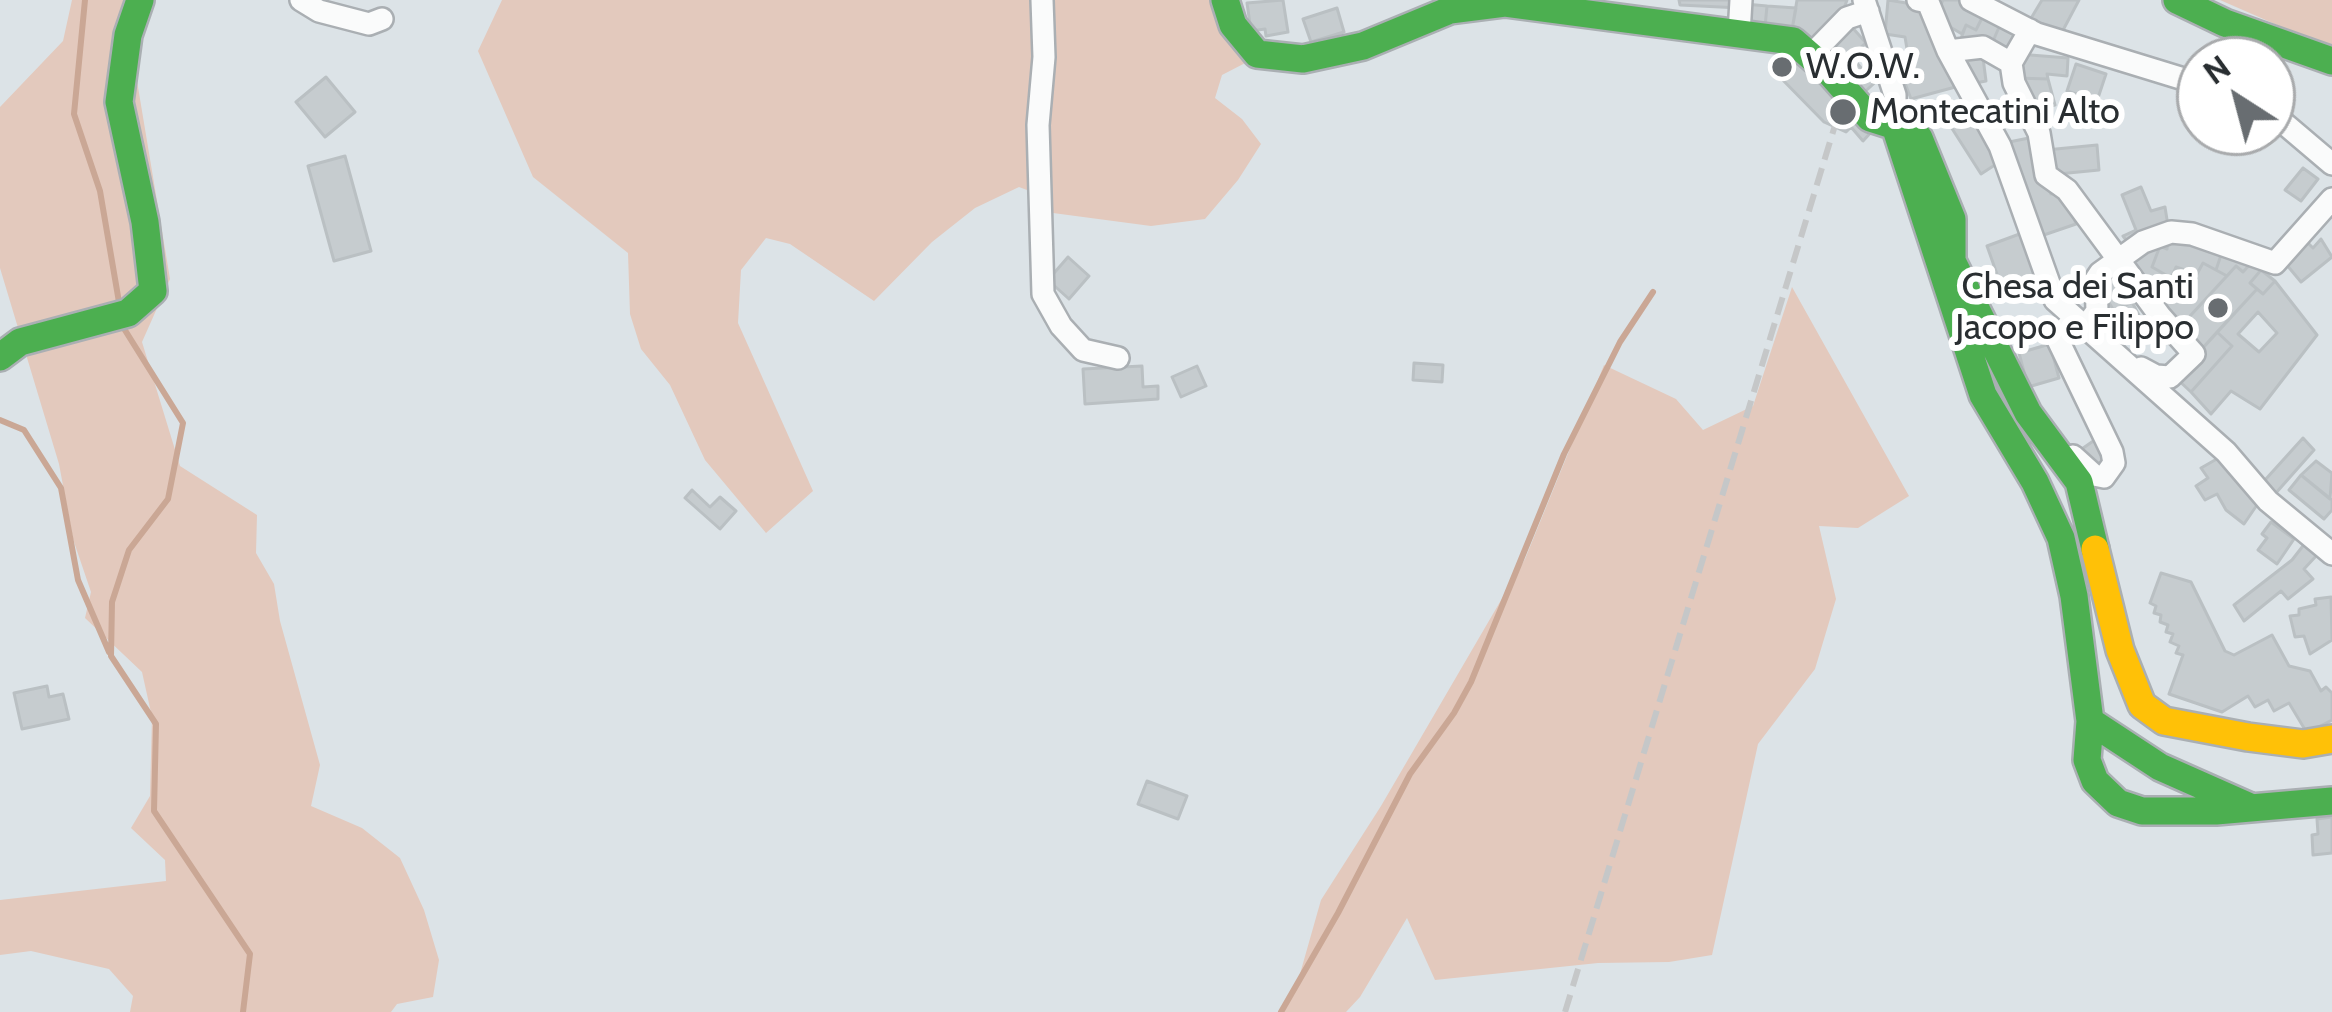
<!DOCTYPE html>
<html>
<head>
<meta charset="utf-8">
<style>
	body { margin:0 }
	#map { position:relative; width:2332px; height:1012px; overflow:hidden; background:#dce3e7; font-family:Cabin,sans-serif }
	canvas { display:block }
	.north { position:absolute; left:2176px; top:36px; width:120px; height:120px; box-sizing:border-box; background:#fff; border:3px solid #a9abad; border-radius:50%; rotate:324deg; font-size:33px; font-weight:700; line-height:48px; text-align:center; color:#292e31 }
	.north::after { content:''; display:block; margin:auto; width:42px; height:54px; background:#686d71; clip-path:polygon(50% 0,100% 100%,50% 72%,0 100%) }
</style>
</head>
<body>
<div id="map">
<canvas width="2332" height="1012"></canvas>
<div class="north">N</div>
</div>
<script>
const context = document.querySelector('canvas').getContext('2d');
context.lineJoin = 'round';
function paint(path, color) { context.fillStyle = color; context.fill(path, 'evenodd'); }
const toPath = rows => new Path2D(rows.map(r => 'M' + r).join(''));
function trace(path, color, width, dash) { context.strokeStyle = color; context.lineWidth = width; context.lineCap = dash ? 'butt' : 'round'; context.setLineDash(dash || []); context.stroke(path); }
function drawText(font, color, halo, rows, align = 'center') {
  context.font = font + ' Cabin,sans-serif'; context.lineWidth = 12; context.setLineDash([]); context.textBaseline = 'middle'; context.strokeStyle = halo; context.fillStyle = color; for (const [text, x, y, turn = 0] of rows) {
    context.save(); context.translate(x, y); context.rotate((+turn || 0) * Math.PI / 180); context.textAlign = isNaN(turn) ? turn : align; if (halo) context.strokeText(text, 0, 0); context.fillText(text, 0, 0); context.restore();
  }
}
const green = toPath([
	[72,0,147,0,137,81,170,279,142,342,180,466,257,515,256,553,274,584,280,621,320,765,311,806,362,828,400,858,424,910,439,960,433,997,397,1004,391,1012,130,1012,133,996,109,969,31,951,0,955,0,900,166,881,165,860,131,828,150,796,152,717,142,672,85,618,91,592,73,539,59,464,0,268,0,107,63,41],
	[502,0,1212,0,1251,60,1222,75,1215,98,1242,119,1261,144,1238,180,1205,219,1151,226,1053,213,1035,193,1019,187,975,208,932,242,874,301,790,244,766,238,741,270,738,323,813,491,766,533,705,460,670,385,641,349,630,314,628,253,533,177,478,51],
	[2220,0,2332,0,2332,49],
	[1792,287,1909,496,1858,528,1819,526,1836,599,1815,669,1758,744,1712,955,1669,962,1598,963,1435,980,1407,918,1360,997,1346,1012,1281,1012,1294,995,1321,900,1381,806,1525,559,1604,365,1676,399,1703,430,1753,406]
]);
const stream = toPath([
	[85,0,74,114,100,191,120,308],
	[123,327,183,423,168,499,129,550,112,602,111,656,156,724,154,811,250,954,243,1012],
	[0,420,24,430,61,488,78,580,109,652],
	[1281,1012,1338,913,1410,774,1454,713,1471,682,1564,454,1620,342,1653,292]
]);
const building = toPath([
	[1283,0,1288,32,1266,36,1265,29,1251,31,1247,3,1283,0],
	[1679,0,1740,0,1740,8,1680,5,1679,0],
	[1797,0,1847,0,1842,14,1812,50,1792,30,1797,0],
	[1888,0,1925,6,1959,86,1911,99,1900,70,1910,67,1905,37,1885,34,1888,0],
	[1943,0,1965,0,1986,10,1976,30,1966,25,1962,34,1935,18,1943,0],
	[2042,0,2079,0,2061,34,2030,20,2042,0],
	[1745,4,1767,6,1765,27,1741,25,1745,4],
	[1767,6,1796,8,1792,30,1765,27,1767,6],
	[1337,8,1344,32,1311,42,1303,19,1337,8],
	[1986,10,2002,20,1991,46,1959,44,1966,25,1976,30,1986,10],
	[2002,20,2023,33,2013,56,1991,46,2002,20],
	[1851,26,1866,43,1851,56,1868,76,1875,70,1881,77,1858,98,1819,55,1851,26],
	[1796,48,1875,128,1863,141,1851,127,1846,132,1824,122,1772,69,1796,48],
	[1982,50,1986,81,1970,84,1953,54,1982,50],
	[2018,54,2068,58,2067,76,2047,74,2048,79,2016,78,2018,54],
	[2076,64,2106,74,2097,101,2067,91,2076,64],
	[326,77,355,112,325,137,296,102,326,77],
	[2016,78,2048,79,2055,105,2030,111,2016,78],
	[1967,101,2004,159,1981,174,1944,116,1967,101],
	[2034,137,2038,161,2051,194,2065,192,2076,224,2035,238,2004,143,2034,137],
	[2097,145,2099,170,2048,175,2046,150,2097,145],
	[345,156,371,251,334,261,308,166,345,156],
	[2303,168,2318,179,2301,201,2285,190,2303,168],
	[2141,187,2151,211,2165,207,2168,226,2146,229,2148,235,2129,244,2123,236,2136,230,2122,195,2141,187],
	[2025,232,2041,277,2003,291,1987,246,2025,232],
	[2168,238,2223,249,2216,270,2203,263,2197,274,2176,267,2171,278,2152,267,2160,246,2167,249,2168,238],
	[2168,238,2167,249,2160,246,2152,267,2171,278,2176,267,2197,274,2203,263,2227,276,2179,328,2125,258,2168,238],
	[2321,239,2332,257,2301,282,2286,264,2306,241,2313,248,2321,239],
	[2223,249,2252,262,2243,272,2236,266,2227,276,2216,270,2223,249],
	[1068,257,1089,276,1069,299,1048,280,1068,257],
	[2252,262,2261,270,2250,283,2257,289,2202,349,2179,328,2236,266,2243,272,2252,262],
	[2118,270,2138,298,2114,311,2098,284,2118,270],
	[2261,270,2275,281,2263,294,2250,283,2261,270],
	[2275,281,2317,335,2260,409,2231,391,2211,414,2191,392,2232,346,2217,332,2257,289,2263,294,2275,281],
	[2258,312,2277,333,2259,352,2238,334,2258,312],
	[2132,302,2143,323,2107,343,2095,321,2132,302],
	[2217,332,2232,346,2191,392,2176,378,2217,332],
	[2050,344,2059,378,2028,387,2019,353,2050,344],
	[1414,363,1443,365,1442,382,1413,380,1414,363],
	[1142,366,1143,387,1158,386,1158,399,1085,404,1083,369,1142,366],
	[1197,366,1206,386,1181,397,1172,377,1197,366],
	[2099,437,2110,465,2089,471,2076,453,2099,437],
	[2303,438,2314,450,2275,494,2265,480,2303,438],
	[2222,456,2259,502,2244,524,2226,510,2217,494,2205,500,2196,486,2208,478,2201,468,2222,456],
	[2316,461,2332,473,2330,499,2301,475,2316,461],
	[2301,475,2332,500,2332,510,2324,519,2289,490,2301,475],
	[692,490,710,507,720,497,736,511,720,529,685,498,692,490],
	[2271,522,2294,539,2277,564,2258,550,2267,538,2262,534,2271,522],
	[2306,542,2317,555,2304,569,2313,579,2288,599,2281,591,2244,621,2234,605,2292,560,2306,542],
	[2161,573,2191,582,2225,651,2234,655,2272,635,2289,666,2310,671,2321,691,2326,687,2332,693,2332,720,2307,733,2289,703,2274,711,2268,700,2255,707,2248,696,2222,712,2169,694,2183,655,2176,653,2179,646,2170,642,2173,634,2166,632,2168,625,2160,622,2161,615,2154,613,2156,606,2150,603,2161,573],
	[2331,597,2332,640,2310,654,2304,636,2295,637,2290,616,2299,615,2299,609,2316,605,2315,599,2331,597],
	[47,686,49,697,63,694,69,719,22,729,14,693,47,686],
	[1147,781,1187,796,1178,819,1138,804,1147,781],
	[2332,817,2332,853,2313,855,2312,835,2318,834,2317,819,2332,817]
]);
const street = toPath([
	[301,0,319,11,369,24,382,19],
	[1042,0,1044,57,1038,125,1043,294,1061,326,1083,350,1118,358],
	[1864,0,1895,95,1895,126],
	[1918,0,1928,2,1948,51,2000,146,2055,300,2226,452,2268,501,2332,554],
	[1971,0,2037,34,2200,84],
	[2030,30,2011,63,2014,83,2039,133,2046,175,2067,190,2160,316,2194,354,2170,377,2156,376,2141,368],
	[1739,34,1741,0],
	[1948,51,1983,47,2011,63],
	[1811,55,1847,18,1868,11],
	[2272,118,2286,125,2332,164],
	[2086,326,2097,311,2096,279,2100,273,2143,242,2171,232,2192,234,2275,263,2332,199],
	[2073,456,2094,475,2104,477,2114,463,2112,452,2057,338,2075,318]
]);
const fast = toPath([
	[1225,0,1233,25,1257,54,1303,59,1363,46,1450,10,1505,3,1793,41,1831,74,1870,118,1895,126,1907,122,1919,138,1952,219,1952,261,2028,413,2079,482,2095,549],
	[2177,0,2225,23,2332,61],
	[1895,126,1983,395,2035,482,2061,538,2074,596,2090,721,2087,760,2095,781,2118,803,2142,811,2216,811,2332,801],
	[0,357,20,342,128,313,153,291,145,222,119,102,128,35,140,0],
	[2090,721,2160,767,2248,806]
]);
const slow = toPath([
	[2095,549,2120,650,2142,705,2164,721,2248,737,2303,744,2332,739]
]);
const rail = toPath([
	[1565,1012,1836,122]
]);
const markers = [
	[1782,67,12,"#686d71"],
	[1843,112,15,"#686d71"],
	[2218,308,12,"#686d71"]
];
const poiNames = [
	["W.O.W.",1806,67],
	["Montecatini Alto",1870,112],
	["Chesa dei Santi",2194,287,"right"],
	["Jacopo e Filippo",2194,328,"right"]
];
paint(green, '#e3c9bd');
trace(stream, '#caa795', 6);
paint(building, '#c6cccf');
trace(building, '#bac0c3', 3);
trace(street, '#aaafb3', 26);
trace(fast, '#aaafb3', 32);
trace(slow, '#aaafb3', 32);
trace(street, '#fafbfb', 21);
trace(fast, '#4caf50', 27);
trace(slow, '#ffc107', 27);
trace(rail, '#c5c7c8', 6, [18, 9]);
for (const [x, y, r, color] of markers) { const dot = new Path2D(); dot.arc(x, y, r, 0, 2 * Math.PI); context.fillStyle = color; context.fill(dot); trace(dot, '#fff', 4.5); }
drawText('36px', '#292e31', '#fff', poiNames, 'left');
</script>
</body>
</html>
